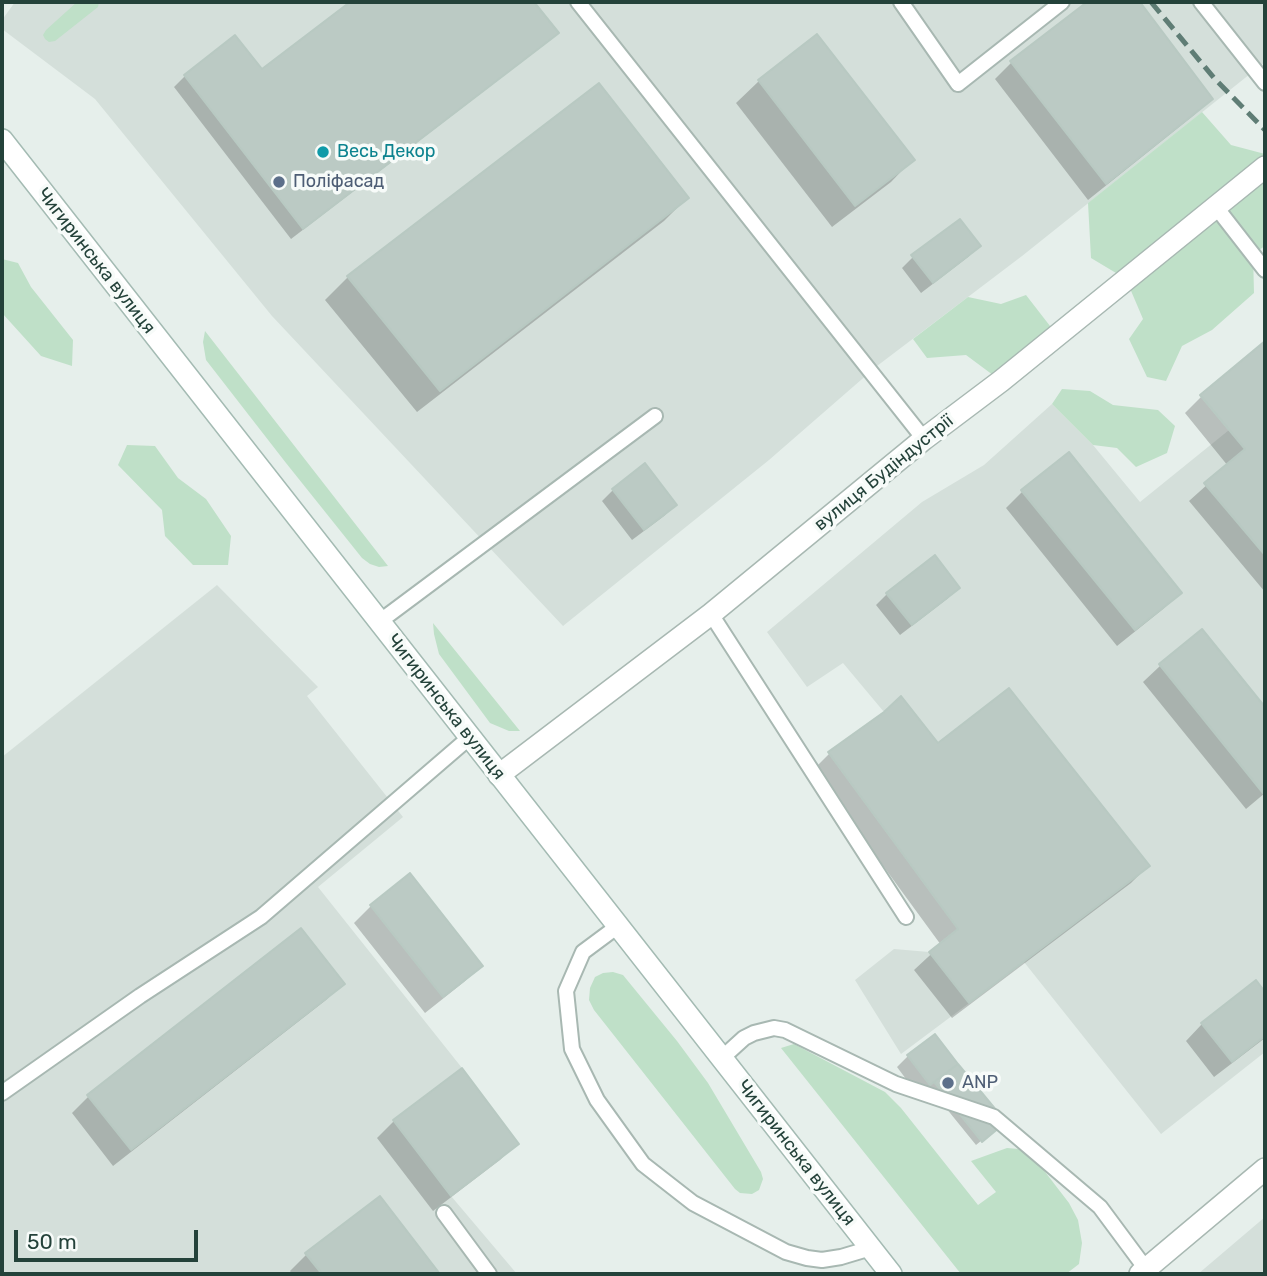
<!DOCTYPE html>
<html>
<head>
<meta charset="utf-8">
<style>
	body { margin:0 }
	#map { position:relative; width:1267px; height:1276px; overflow:hidden; background:#e6efeb; font-family:Rubik,sans-serif }
	canvas { display:block }
	.frame { position:absolute; inset:0; border:4px solid #24423a; pointer-events:none }
	.scale { position:absolute; left:14px; top:1230px; width:184px; height:32px; box-sizing:border-box; border:4px solid #24423a; border-top:0; padding-left:9px; font-size:21px; line-height:24px; white-space:nowrap; color:#24423a; -webkit-text-stroke:5px #f7fbf9; paint-order:stroke }
</style>
</head>
<body>
<div id="map">
<canvas width="1267" height="1276"></canvas>
<div class="frame"></div>
<div class="scale">50 m</div>
</div>
<script>
const context = document.querySelector('canvas').getContext('2d');
context.lineJoin = 'round';
function paint(path, color) { context.fillStyle = color; context.fill(path, 'evenodd'); }
const toPath = rows => new Path2D(rows.map(r => 'M' + r).join(''));
function trace(path, color, width, dash) { context.strokeStyle = color; context.lineWidth = width; context.lineCap = dash ? 'butt' : 'round'; context.setLineDash(dash || []); context.stroke(path); }
function drawText(font, color, halo, rows, align = 'center') {
  context.font = font + ' Rubik,sans-serif'; context.lineWidth = 7; context.setLineDash([]); context.textBaseline = 'middle'; context.strokeStyle = halo; context.fillStyle = color; for (const [text, x, y, turn = 0] of rows) {
    context.save(); context.translate(x, y); context.rotate((+turn || 0) * Math.PI / 180); context.textAlign = isNaN(turn) ? turn : align; if (halo) context.strokeText(text, 0, 0); context.fillText(text, 0, 0); context.restore();
  }
}
const built = toPath([
	[15,2,1265,2,1265,62,1022,256,877,366,769,460,563,626,272,316,95,99,2,29,2,20],
	[1265,341,1265,1052,1161,1134,1024,962,901,1054,855,980,894,949,929,952,958,929,884,712,843,663,807,687,767,632,922,502,984,465,1052,404,1093,445,1140,502,1229,430,1200,395],
	[217,585,318,687,307,696,403,817,318,887,462,1068,393,1120,451,1196,517,1274,2,1274,2,757],
	[1265,1217,1265,1274,1198,1274]
]);
const green = toPath([
	[77,2,99,2,98,7,55,41,49,42,45,39,43,35,46,30],
	[1202,112,1231,145,1265,154,1265,246,1253,254,1254,293,1212,330,1182,346,1166,381,1147,377,1129,339,1143,319,1126,279,1091,258,1088,203],
	[2,259,18,263,31,287,73,340,72,366,41,356,2,313],
	[1026,295,1057,335,1001,381,966,355,927,358,913,339,968,297,1001,304],
	[205,331,388,566,379,567,370,564,362,558,286,463,206,360,203,342],
	[1062,389,1090,391,1113,405,1158,410,1175,426,1167,453,1136,467,1117,448,1093,445,1052,404],
	[127,445,155,446,178,478,206,499,231,536,228,565,193,565,165,536,162,510,118,465],
	[433,623,520,731,509,731,490,723,439,654,434,634],
	[613,972,623,975,677,1041,708,1083,761,1172,763,1179,759,1190,752,1194,740,1193,735,1189,594,1010,589,1000,590,988,595,977,603,973],
	[794,1044,885,1092,901,1108,978,1205,996,1192,971,1161,1007,1148,1019,1149,1039,1164,1069,1203,1078,1220,1082,1243,1079,1264,1066,1274,961,1274,781,1048]
]);
const shadow = toPath([
	[353,2,532,2,556,33,545,44,291,239,174,87,185,76,261,72],
	[1090,2,1138,2,1211,99,1194,115,1088,200,995,79,1011,63],
	[817,36,913,159,891,182,832,227,736,103,759,81],
	[598,85,687,198,664,221,417,412,325,300,348,277],
	[979,246,968,257,921,293,902,268,913,257],
	[1265,343,1265,592,1189,501,1228,466,1185,413,1201,397],
	[645,466,675,505,664,516,632,540,602,501,613,490],
	[1023,491,1180,593,1163,609,1117,646,1006,508],
	[958,588,947,599,900,635,876,605,887,594],
	[1202,631,1265,709,1265,793,1246,809,1143,682,1160,666],
	[938,746,1148,866,1131,883,952,1018,914,970,941,945,813,770,830,753],
	[410,875,481,966,464,982,425,1013,354,923,371,906],
	[1256,983,1265,995,1265,1038,1214,1077,1186,1041,1202,1024],
	[342,984,326,1000,113,1166,72,1113,89,1096],
	[935,1036,998,1127,976,1145,929,1087,918,1095,897,1067,908,1056],
	[394,1121,517,1143,500,1160,433,1211,377,1138],
	[380,1198,438,1274,292,1274,290,1271,307,1254]
]);
const building = toPath([
	[350,2,534,2,559,33,303,229,184,75,235,35,262,69,350,2],
	[1087,2,1140,2,1213,99,1106,184,1010,61,1087,2],
	[817,34,915,160,855,206,758,80,817,34],
	[599,83,689,198,440,391,347,276,599,83],
	[960,219,981,246,933,283,911,255,960,219],
	[1265,341,1265,555,1204,483,1245,449,1200,395,1265,341],
	[1069,452,1182,593,1135,630,1021,490,1069,452],
	[645,463,677,505,644,530,612,489,645,463],
	[935,555,960,588,912,625,886,593,935,555],
	[1202,629,1265,707,1265,792,1263,793,1159,664,1202,629],
	[1009,688,1150,866,969,1003,929,952,958,929,828,752,884,712,901,696,938,743,1009,688],
	[410,873,483,966,443,997,370,905,410,873],
	[301,928,345,984,131,1150,87,1095,301,928],
	[1256,980,1265,992,1265,1036,1232,1062,1201,1023,1256,980],
	[935,1034,958,1064,930,1085,907,1055,935,1034],
	[958,1064,1006,1122,982,1142,934,1082,958,1064],
	[462,1068,519,1144,451,1196,393,1120,462,1068],
	[380,1196,440,1274,322,1274,305,1253,380,1196]
]);
const lane = toPath([
	[578,2,924,439],
	[901,2,958,84,1062,2],
	[1201,2,1265,83],
	[1216,207,1265,270],
	[711,614,906,917],
	[379,622,655,416],
	[618,926,583,952,566,991,572,1049,597,1100,643,1164,693,1203,786,1252,807,1258,822,1260,841,1257,871,1248],
	[722,1058,744,1038,754,1033,774,1028,785,1030,896,1084,994,1117,1100,1207,1146,1269],
	[2,1093,140,996,261,917,470,737],
	[444,1213,489,1274]
]);
const street = toPath([
	[499,775,711,614,924,439,1001,381,1265,167],
	[1140,1274,1265,1169]
]);
const secondary = toPath([
	[2,140,891,1274]
]);
const rail = toPath([
	[1151,2,1214,78,1265,130]
]);
const markers = [
	[323,152,7,"#0f9aa8"],
	[279,182,7,"#5c6f8a"],
	[948,1083,7,"#5c6f8a"]
];
const cultureNames = [
	["Весь Декор",337,152]
];
const serviceNames = [
	["Поліфасад",293,182],
	["ANP",962,1083]
];
const streetNames = [
	["Чигиринська вулиця",96,261,52],
	["вулиця Будіндустрії",884,473,-39],
	["Чигиринська вулиця",446,707,52],
	["Чигиринська вулиця",796,1153,52]
];
paint(built, '#d4dfda');
paint(green, '#bfe0c8');
paint(shadow, '#0003');
paint(building, '#bbcac4');
trace(building, '#b8c9c2', 2);
trace(lane, '#a8b8b2', 18);
trace(street, '#a8b8b2', 24);
trace(secondary, '#a4bbb3', 24);
trace(lane, '#fff', 14);
trace(street, '#fff', 21);
trace(secondary, '#fff', 21);
trace(rail, '#5f7d75', 5, [14, 7]);
for (const [x, y, r, color] of markers) { const dot = new Path2D(); dot.arc(x, y, r, 0, 2 * Math.PI); context.fillStyle = color; context.fill(dot); trace(dot, '#f7fbf9', 2.5); }
drawText('18px', '#0d838f', '#f7fbf9', cultureNames, 'left');
drawText('18px', '#4e5e75', '#f7fbf9', serviceNames, 'left');
drawText('18px', '#24423a', '#f7fbf9', streetNames);
</script>
</body>
</html>
